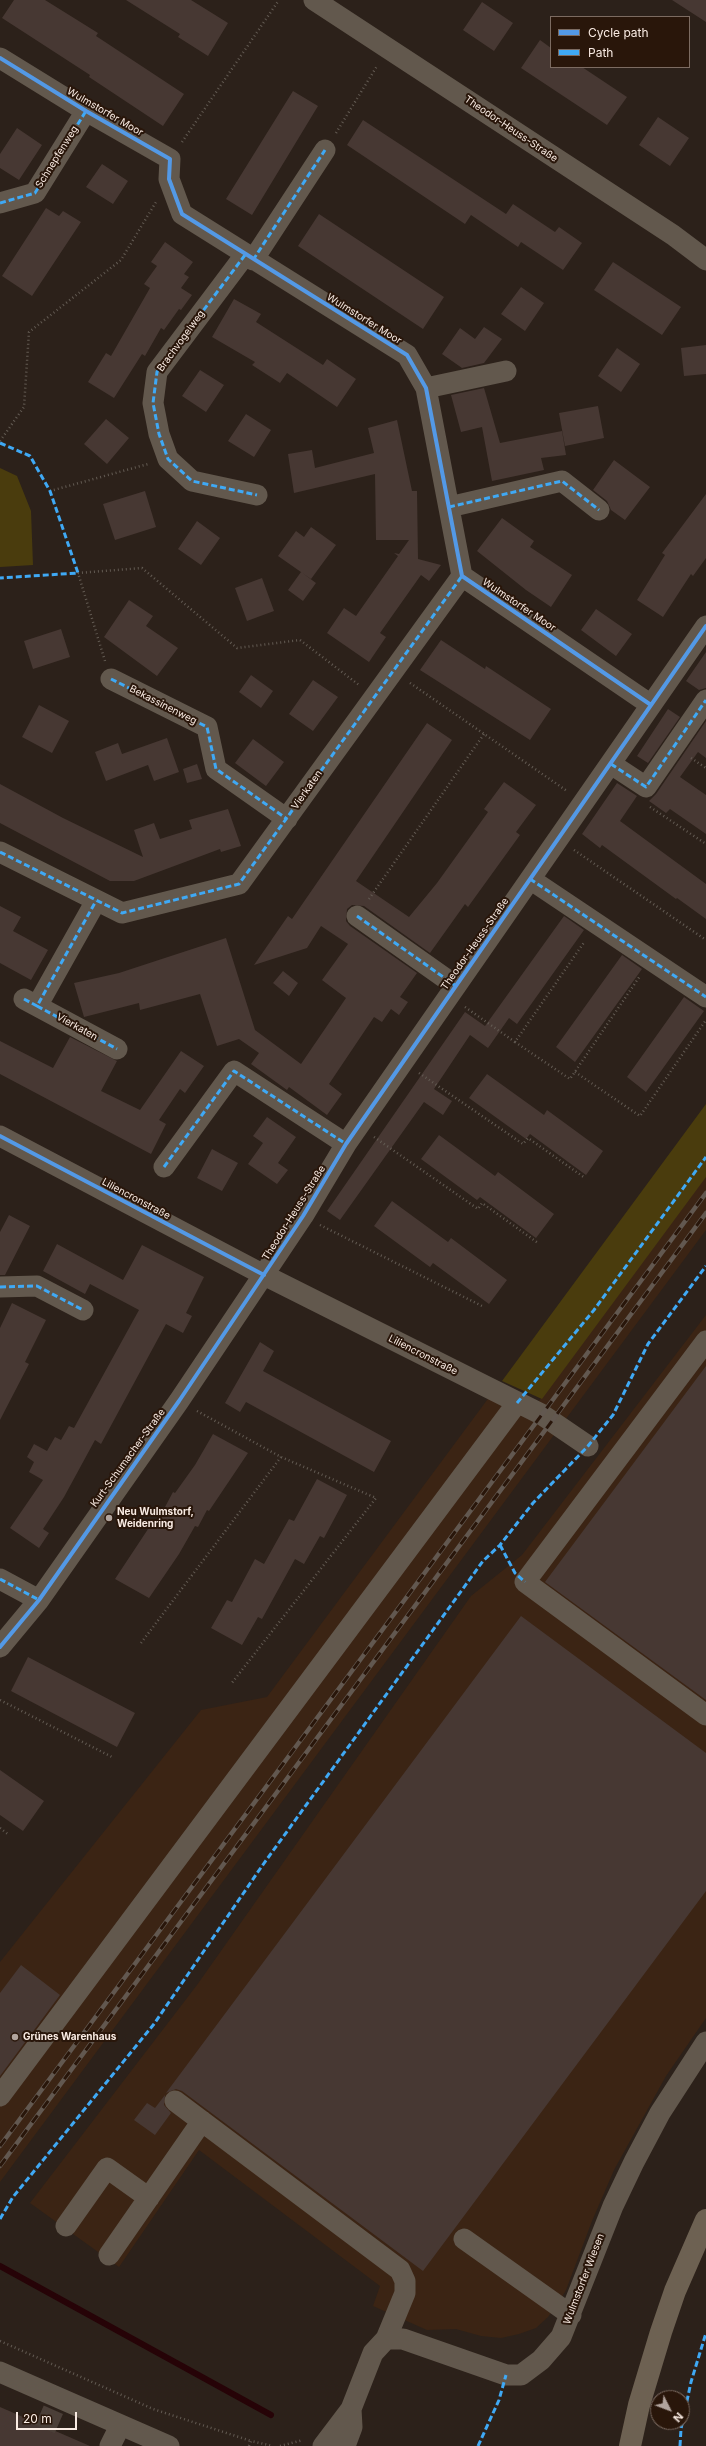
<!DOCTYPE html>
<html>
<head>
<meta charset="utf-8">
<style>
	body { margin:0 }
	#map { position:relative; width:706px; height:2446px; overflow:hidden; background:#2c211a; font-family:Inter,sans-serif }
	canvas { display:block }
	.legend { position:absolute; left:550px; top:16px; width:140px; height:52px; box-sizing:border-box; background:#29160a; border:1px solid #7c6b61; margin:0; padding:5px 7px; list-style:none; font-size:12px; color:#f9ebe3 }
	.legend li { display:flex; align-items:center; gap:8px; height:20px }
	.legend b { width:20px; border:1px solid #7c6b61 }
	.north { position:absolute; left:650px; top:2390px; width:40px; height:40px; box-sizing:border-box; background:#29160a; border:1px solid #7c6b61; border-radius:50%; rotate:132deg; font-size:11px; font-weight:700; line-height:16px; text-align:center; color:#f9ebe3 }
	.north::after { content:''; display:block; margin:auto; width:14px; height:18px; background:#b1a49d; clip-path:polygon(50% 0,100% 100%,50% 72%,0 100%) }
	.scale { position:absolute; left:16px; top:2412px; width:61px; height:18px; box-sizing:border-box; border:2px solid #f9ebe3; border-top:0; padding-left:5px; font-size:12px; line-height:14px; white-space:nowrap; color:#f9ebe3; -webkit-text-stroke:3px #29160a; paint-order:stroke }
</style>
</head>
<body>
<div id="map">
<canvas width="706" height="2446"></canvas>
<ul class="legend">
<li><b style="height:5px;background:#5399e6"></b>Cycle path</li>
<li><b style="height:5px;background:#3fa9f5"></b>Path</li>
</ul>
<div class="north">N</div>
<div class="scale">20 m</div>
</div>
<script>
const context = document.querySelector('canvas').getContext('2d');
context.lineJoin = 'round';
function paint(path, color) { context.fillStyle = color; context.fill(path, 'evenodd'); }
const toPath = rows => new Path2D(rows.map(r => 'M' + r).join(''));
function trace(path, color, width, dash) { context.strokeStyle = color; context.lineWidth = width; context.lineCap = dash ? 'butt' : 'round'; context.setLineDash(dash || []); context.stroke(path); }
function drawText(font, color, halo, rows, align = 'center') {
  context.font = font + ' Inter,sans-serif'; context.lineWidth = 4; context.setLineDash([]); context.textBaseline = 'middle'; context.strokeStyle = halo; context.fillStyle = color; for (const [text, x, y, turn = 0] of rows) {
    context.save(); context.translate(x, y); context.rotate((+turn || 0) * Math.PI / 180); context.textAlign = isNaN(turn) ? turn : align; if (halo) context.strokeText(text, 0, 0); context.fillText(text, 0, 0); context.restore();
  }
}
const built = toPath([
	[706,1175,706,1230,0,2182,0,1962,201,1710,267,1697,490,1396,527,1417],
	[706,1315,706,2018,666,2076,614,2170,592,2221,566,2290,559,2302,548,2317,536,2328,519,2334,501,2338,481,2336,456,2329,427,2330,373,2306,380,2286,199,2150,119,2267,30,2203,197,1985,471,1596,522,1555]
]);
const green = toPath([
	[0,468,17,476,31,511,33,565,0,567],
	[706,1104,706,1177,542,1399,502,1381]
]);
const stream = toPath([
	[0,2266,271,2415]
]);
const building = toPath([
	[14,0,45,0,98,33,96,36,184,94,163,126,89,77,90,75,2,18],
	[126,0,191,0,228,23,208,56,178,37,180,34],
	[672,0,706,0,706,22],
	[482,2,513,23,494,51,463,30],
	[540,40,551,48,551,67,582,67,627,97,607,125,521,68],
	[293,91,318,106,252,215,226,199],
	[658,117,689,138,670,166,639,145],
	[363,120,506,214,513,204,555,232,559,227,582,243,563,270,521,242,518,247,471,215,465,224,347,145],
	[17,128,42,145,19,180,0,168,0,154],
	[102,164,128,181,113,204,86,187],
	[46,208,59,216,63,211,81,222,32,296,2,276],
	[319,214,444,297,423,329,298,246],
	[165,242,193,262,184,274,189,277,181,288,192,295,181,310,179,309,164,330,161,328,145,356,142,354,114,398,88,382,106,353,111,356,150,288,144,284,157,266,151,262],
	[613,262,681,307,662,335,594,290],
	[521,287,544,303,525,331,501,314],
	[234,299,261,314,256,322,323,365,327,359,356,379,337,407,287,373,280,383,252,365,255,362,212,337],
	[484,327,502,339,484,363,462,368,442,354,460,328,475,339],
	[706,345,706,374,684,376,681,348],
	[617,348,640,364,621,392,598,376],
	[200,370,224,385,206,412,182,396],
	[484,388,500,443,562,431,566,455,541,458,544,470,492,481,482,427,461,432,451,395],
	[598,406,604,438,565,446,559,413],
	[246,414,271,430,254,457,228,441],
	[106,419,129,438,107,464,84,444],
	[397,420,412,491,417,491,418,559,441,565,429,581,421,575,380,633,386,637,369,662,327,633,344,608,356,616,398,556,394,553,399,554,409,540,376,540,375,474,294,493,288,454,312,450,315,468,374,453,368,428],
	[614,460,650,487,625,520,611,510,607,501,593,490],
	[145,491,156,527,115,540,103,504],
	[706,494,706,558,693,576,691,574,663,617,637,600,665,555,662,553],
	[502,518,534,541,530,547,572,575,551,607,526,590,477,551],
	[197,521,220,538,201,565,178,549],
	[311,527,336,545,311,579,278,556,296,531,304,537],
	[301,572,316,583,303,601,288,590],
	[262,578,274,611,247,621,235,588],
	[129,600,153,616,146,626,178,648,157,676,104,637],
	[596,609,632,634,616,656,581,630],
	[61,629,70,657,33,669,24,641],
	[441,640,485,669,486,666,551,709,530,740,420,670],
	[706,652,706,688,699,690,686,681],
	[251,675,273,691,261,708,239,692],
	[313,680,338,697,313,731,289,714],
	[39,705,69,721,52,753,22,737],
	[668,709,680,717,648,763,637,756],
	[706,721,706,758,698,752,680,777,706,795,706,834,670,809,666,813,649,801,656,794],
	[427,723,452,740,356,881,409,917,437,883,488,812,484,809,504,782,536,805,516,832,520,835,468,907,465,904,430,953,364,906,352,905,347,909,346,921,350,926,417,973,400,997,408,1002,399,1015,391,1009,382,1022,374,1017,329,1084,342,1094,327,1115,289,1087,287,1090,251,1064,259,1053,239,1039,217,1046,200,994,140,1010,139,1003,84,1017,74,983,119,973,226,938,255,1030,301,1064,346,998,322,980,348,944,321,926,307,948,254,965,288,916,292,919],
	[167,738,179,772,154,781,148,765,106,781,95,752,118,743,122,754],
	[253,739,284,762,266,786,235,763],
	[197,764,202,779,187,783,183,769],
	[617,783,637,796,620,821,706,884,706,919,677,898,676,899,602,845,600,848,582,834],
	[0,784,63,818,143,857,134,830,154,823,160,839,192,829,189,820,228,809,241,846,221,852,220,849,134,881,110,881,0,823],
	[0,906,21,917,13,931,48,950,31,980,0,963],
	[564,916,584,930,517,1024,509,1018,488,1048,470,1035,434,1089,452,1101,443,1115,424,1102,340,1220,327,1211,465,1012,485,1026],
	[622,955,642,969,575,1062,556,1047],
	[283,971,298,983,289,996,273,983],
	[684,997,704,1011,646,1092,627,1077],
	[70,1037,117,1061,101,1091,140,1110,181,1051,204,1066,185,1093,180,1089,159,1120,166,1124,151,1154,0,1074,0,1041,53,1068],
	[487,1074,544,1115,547,1110,603,1151,586,1175,530,1134,526,1139,469,1098],
	[267,1117,296,1137,278,1163,288,1170,277,1184,248,1164,263,1143,253,1136],
	[439,1135,495,1176,498,1172,554,1214,536,1238,480,1197,477,1200,421,1159],
	[212,1149,238,1163,222,1191,197,1178],
	[392,1201,448,1242,451,1238,507,1280,489,1304,433,1263,430,1267,374,1226],
	[9,1215,30,1226,5,1275,0,1275,0,1232],
	[57,1244,123,1280,142,1245,204,1277,186,1313,192,1316,183,1333,166,1324,101,1444,95,1440,64,1497,43,1529,49,1533,39,1548,10,1528,43,1480,29,1472,34,1462,27,1457,34,1444,47,1451,55,1437,61,1440,69,1426,74,1428,139,1310,90,1284,85,1294,43,1271],
	[12,1303,46,1320,25,1362,29,1364,0,1420,0,1328],
	[260,1342,274,1351,263,1371,391,1441,374,1472,246,1402,240,1412,225,1403],
	[706,1366,706,1700,545,1582],
	[213,1434,248,1453,209,1511,207,1510,198,1527,195,1526,179,1554,149,1598,115,1579,154,1520,157,1522,173,1492,175,1493,195,1465],
	[317,1479,347,1495,324,1538,320,1536,304,1564,295,1559,262,1619,258,1617,242,1645,211,1628,227,1600,232,1602,255,1559,264,1564,289,1519,294,1521],
	[521,1616,706,1753,706,1891,423,2271,182,2091,176,2089,166,2093],
	[28,1657,135,1713,117,1747,11,1691],
	[0,1770,44,1801,23,1831,0,1815],
	[21,1965,60,1995,0,2076,0,1993],
	[165,2095,164,2105,171,2113,155,2135,134,2120,147,2103,155,2108],
	[0,2407,90,2446,0,2446]
]);
const minorTunnel = toPath([
	[45,2429,58,2399]
]);
const path = toPath([
	[336,133,377,66],
	[182,142,279,0],
	[0,441,24,407,29,332,121,260,156,202],
	[50,491,148,464],
	[105,661,78,573,142,568,237,648,300,640,359,685],
	[410,683,567,791],
	[691,758,706,768],
	[650,807,706,844],
	[574,850,706,940],
	[369,899,484,734],
	[465,1007,515,1042,585,941],
	[515,1042,570,1079,640,976],
	[575,1072,640,1116,706,1020],
	[419,1073,523,1144,528,1138,585,1178],
	[374,1137,478,1209,482,1203,538,1243],
	[320,1225,482,1306],
	[197,1411,281,1457,376,1498,231,1684],
	[141,1643,281,1457],
	[0,1700,112,1757],
	[0,1828,9,1835],
	[0,2341,153,2409,251,2441],
	[249,2446,251,2441,273,2446],
	[280,2446,303,2440]
]);
const minor = toPath([
	[314,0,673,235,706,260],
	[0,58,86,111,170,159,169,179,182,214,407,355,426,388,462,576,651,705],
	[0,203,35,193,86,111],
	[245,255,157,372,153,403,159,434,168,459,192,481,257,495],
	[253,260,325,150],
	[426,388,506,371],
	[449,507,562,481,599,510],
	[111,679,207,727,216,769,287,819],
	[611,764,646,787,706,700],
	[0,852,122,913,239,884,462,576],
	[530,879,706,997],
	[357,916,456,986],
	[24,999,37,1006,96,901],
	[37,1006,117,1049],
	[0,1136,264,1275,541,1414,588,1446],
	[164,1167,234,1071,346,1144],
	[0,1287,37,1286,83,1310],
	[706,1341,525,1582,706,1715],
	[0,1579,39,1600],
	[0,1647,39,1600,179,1401,303,1216,346,1144,706,626],
	[0,2096,517,1403],
	[175,2101,400,2270,405,2281,405,2293,386,2339],
	[66,2226,107,2168,149,2198],
	[464,2239,571,2315],
	[109,2255,202,2121],
	[0,2372,169,2446],
	[110,2446,120,2426],
	[323,2446,351,2409,373,2353,386,2339,403,2339,506,2375,521,2375,541,2360,561,2337,613,2206,634,2162,660,2113,706,2042],
	[345,2446,352,2427,351,2409]
]);
const major = toPath([
	[630,2446,639,2405,661,2332,675,2291,706,2220]
]);
const rail = toPath([
	[0,2146,706,1193],
	[0,2166,706,1213]
]);
const quiet = toPath([
	[0,203,35,193,86,111],
	[245,255,157,372,153,403,159,434,168,459,192,481,257,495],
	[253,260,325,150],
	[0,443,30,456,50,491,78,573,0,578],
	[449,507,562,481,599,510],
	[111,679,207,727,216,769,287,819],
	[611,764,646,787,706,700],
	[0,852,122,913,239,884,462,576],
	[530,879,706,997],
	[357,916,456,986],
	[24,999,37,1006,96,901],
	[37,1006,117,1049],
	[164,1167,234,1071,346,1144],
	[0,1287,37,1286,83,1310],
	[517,1403,594,1310,706,1157],
	[500,1545,515,1573,525,1582],
	[0,1579,39,1600],
	[0,2219,13,2197,154,2024,262,1866,483,1561,500,1545,533,1503,588,1446,613,1415,648,1344,706,1266],
	[478,2446,499,2400,506,2375],
	[680,2446,681,2429,691,2382,706,2333]
]);
const cycleway = toPath([
	[0,58,86,111,170,159,169,179,182,214,407,355,426,388,462,576,651,705],
	[0,1136,264,1275],
	[0,1647,39,1600,179,1401,303,1216,346,1144,706,626]
]);
const markers = [
	[109,1518,4,"#b1a49d"],
	[15,2037,4,"#b1a49d"]
];
const streetNames = [
	["Wulmstorfer Moor",105,112,30],
	["Theodor-Heuss-Straße",511,129,34],
	["Schnepfenweg",57,157,-58],
	["Wulmstorfer Moor",364,319,32],
	["Brachvogelweg",181,341,-54],
	["Wulmstorfer Moor",519,605,34],
	["Bekassinenweg",163,705,27],
	["Vierkaten",307,790,-55],
	["Theodor-Heuss-Straße",475,944,-55],
	["Vierkaten",77,1027,29],
	["Liliencronstraße",136,1199,28],
	["Theodor-Heuss-Straße",294,1213,-58],
	["Liliencronstraße",423,1355,27],
	["Kurt-Schumacher-Straße",128,1458,-54],
	["Wulmstorfer Wiesen",584,2279,-69]
];
const poiNames = [
	["Neu Wulmstorf,",117,1512],
	["Weidenring",117,1524],
	["Grünes Warenhaus",23,2037]
];
paint(built, '#3b2414');
paint(green, '#4a3c0d');
trace(stream, '#260307', 6);
paint(building, '#473833');
trace(minorTunnel, '#4b3f38', 21, [21, 10]);
trace(path, '#635b53', 2.5, [1, 3]);
trace(minor, '#62584d', 21);
trace(major, '#6d6152', 22);
trace(rail, '#625850', 4.5);
trace(rail, '#29160a', 3, [9]);
trace(quiet, '#3fa9f5', 3, [6, 3]);
trace(cycleway, '#5399e6', 4);
for (const [x, y, r, color] of markers) { const dot = new Path2D(); dot.arc(x, y, r, 0, 2 * Math.PI); context.fillStyle = color; context.fill(dot); trace(dot, '#29160a', 1.5); }
drawText('10px', '#f9ebe3', '#29160a', streetNames);
drawText('bold 10px', '#f9ebe3', '#29160a', poiNames, 'left');
</script>
</body>
</html>
